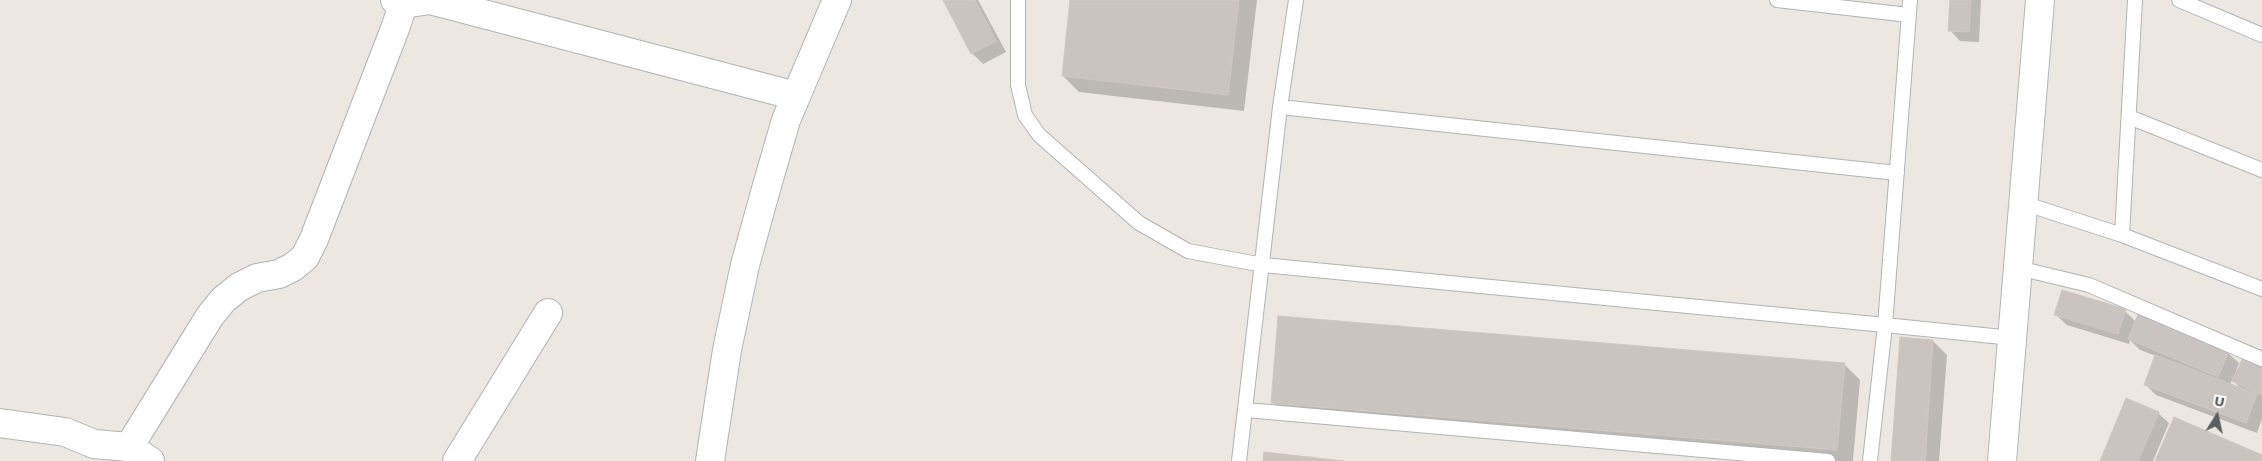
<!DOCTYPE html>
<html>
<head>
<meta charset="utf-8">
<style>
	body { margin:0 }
	#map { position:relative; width:2262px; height:461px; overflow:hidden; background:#ece7e1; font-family:"Work Sans",sans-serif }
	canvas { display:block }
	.north { position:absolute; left:2192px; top:391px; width:50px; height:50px; -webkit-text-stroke:4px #fff; paint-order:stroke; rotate:10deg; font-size:14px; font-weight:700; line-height:20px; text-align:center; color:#5a5f62 }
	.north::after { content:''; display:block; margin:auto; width:18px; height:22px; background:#5a5f62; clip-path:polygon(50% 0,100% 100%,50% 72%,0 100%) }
</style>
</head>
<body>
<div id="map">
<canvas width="2262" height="461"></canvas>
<div class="north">U</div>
</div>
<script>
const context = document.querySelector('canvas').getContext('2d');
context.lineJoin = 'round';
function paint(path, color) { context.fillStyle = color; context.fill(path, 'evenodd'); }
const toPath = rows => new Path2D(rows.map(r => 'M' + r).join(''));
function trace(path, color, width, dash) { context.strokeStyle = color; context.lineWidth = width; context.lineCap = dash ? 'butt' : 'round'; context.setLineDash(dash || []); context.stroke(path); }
const shadow = toPath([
	[944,0,978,0,1006,52,983,64,972,53],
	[1072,0,1257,0,1244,111,1079,92,1063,76],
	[1951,0,1981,0,1979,42,1960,41,1950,30],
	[2125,311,2136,322,2228,353,2239,363,2236,371,2238,372,2262,362,2262,419,2257,433,2156,395,2145,384,2156,356,2140,350,2130,340,2129,344,2067,325,2056,315],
	[2232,380,2242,389,2230,385],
	[1901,338,1933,341,1947,355,1939,461,1892,461],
	[1844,364,1860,380,1853,461,1799,461,1288,418,1272,402],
	[2158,413,2169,423,2153,461,2101,461]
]);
const building = toPath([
	[943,0,975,0,996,41,971,54,943,0],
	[1070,0,1239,0,1228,95,1062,76,1070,0],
	[1950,0,1971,0,1969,32,1948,31,1950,0],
	[2062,290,2126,309,2118,334,2054,315,2062,290],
	[2138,314,2229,351,2218,377,2128,339,2138,314],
	[1278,316,1845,363,1837,450,1271,403,1278,316],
	[1900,337,1933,340,1925,461,1891,461,1900,337],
	[2245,353,2262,361,2262,395,2232,381,2245,353],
	[2155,355,2257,394,2246,423,2144,385,2155,355],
	[2126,398,2159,412,2138,461,2100,461,2126,398],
	[2174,417,2262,455,2262,461,2155,461,2174,417],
	[1264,452,1344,461,1263,461,1264,452]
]);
const service = toPath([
	[1018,0,1018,85,1025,115,1039,135,1139,223,1188,251,1263,265,1885,325,1910,0],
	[1777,0,1909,15],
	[2179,0,2262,35],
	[1280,107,1897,173],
	[2129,117,2262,170],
	[2023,203,2122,235,2262,289],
	[2122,235,2135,0],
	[2018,268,2089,285,2262,359],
	[1246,410,1828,461],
	[1239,461,1280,107,1296,0],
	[1870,461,1885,325,2012,338]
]);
const minor = toPath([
	[403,4,430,0,796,96],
	[0,423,65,432,94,444,129,447,150,461],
	[129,447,210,316,223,300,239,287,257,278,279,274,293,267,305,257,314,239,396,26,403,4,395,0],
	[457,461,548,313],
	[710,461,727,350,745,265,766,189,786,120,837,0]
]);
const secondary = toPath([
	[2002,461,2040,0]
]);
paint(shadow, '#0003');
paint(building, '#cac4c0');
trace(building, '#d1c7c0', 1);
trace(service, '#afb4b7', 16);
trace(minor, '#afb4b7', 30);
trace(secondary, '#b1b6b9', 30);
trace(service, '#fff', 14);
trace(minor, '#fff', 28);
trace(secondary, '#fff', 28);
</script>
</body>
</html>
